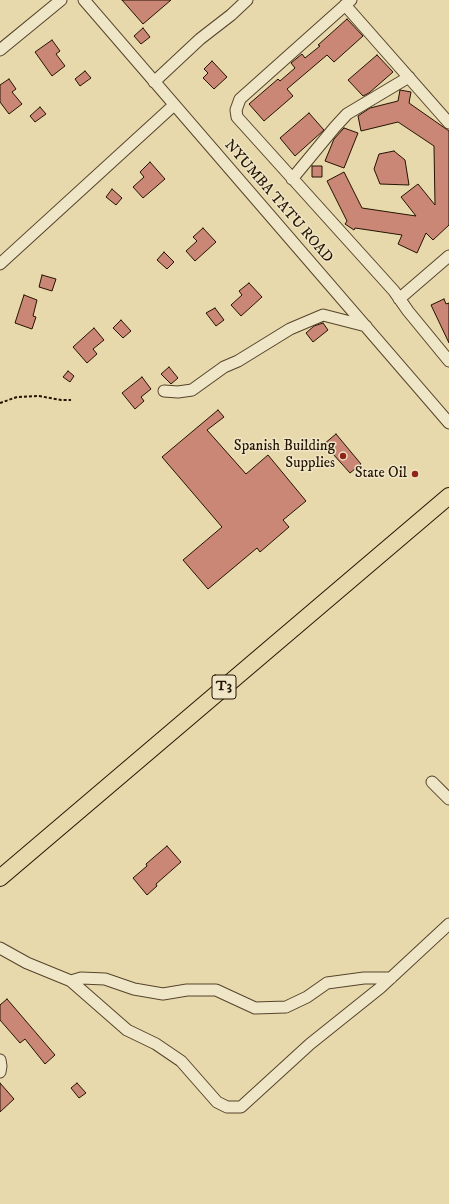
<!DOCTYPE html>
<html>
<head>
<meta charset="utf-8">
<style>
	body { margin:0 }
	canvas { display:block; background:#e7d9ab }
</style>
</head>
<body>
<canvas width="449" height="1204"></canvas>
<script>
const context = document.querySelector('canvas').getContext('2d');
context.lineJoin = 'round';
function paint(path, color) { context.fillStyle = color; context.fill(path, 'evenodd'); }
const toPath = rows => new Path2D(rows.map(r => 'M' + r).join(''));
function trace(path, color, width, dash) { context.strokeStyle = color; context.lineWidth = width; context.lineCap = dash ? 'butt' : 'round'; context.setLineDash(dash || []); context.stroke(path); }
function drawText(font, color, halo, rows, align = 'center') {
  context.font = font + ' "IM FELL DW Pica",serif'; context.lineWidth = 3; context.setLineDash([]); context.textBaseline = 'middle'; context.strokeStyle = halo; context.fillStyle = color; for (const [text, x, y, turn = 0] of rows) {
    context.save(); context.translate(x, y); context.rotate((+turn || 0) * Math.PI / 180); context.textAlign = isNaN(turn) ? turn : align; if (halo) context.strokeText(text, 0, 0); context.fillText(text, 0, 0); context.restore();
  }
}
const building = toPath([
	[122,0,171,0,143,24,122,0],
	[347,19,363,36,334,62,327,55,287,89,293,96,264,121,249,104,278,79,280,81,295,68,291,63,302,54,305,58,320,46,318,45,347,19],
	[143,28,150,37,141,44,134,36,143,28],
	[52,40,60,51,56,54,65,66,52,76,35,52,52,40],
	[377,55,393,72,369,93,363,96,348,80,377,55],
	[212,61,227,77,214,89,203,78,208,73,204,69,212,61],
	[85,71,91,78,80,86,75,79,85,71],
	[9,79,16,89,12,92,22,104,9,114,0,102,0,85,9,79],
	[400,90,411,92,409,103,449,131,449,225,433,240,426,233,417,253,398,244,402,235,355,228,354,230,345,224,347,221,327,181,344,172,362,208,416,216,401,197,418,184,435,205,434,146,398,122,361,131,358,116,370,108,398,101,400,90],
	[40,107,46,114,35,122,30,116,40,107],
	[309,113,324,130,295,156,280,138,309,113],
	[344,128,358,133,344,168,325,161,334,139,344,128],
	[394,151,405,160,409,185,380,184,374,169,379,154,394,151],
	[150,162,165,179,143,198,133,187,144,177,140,172,150,162],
	[312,166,322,166,322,177,312,177,312,166],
	[112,189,122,198,116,205,106,197,112,189],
	[203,228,216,242,195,261,186,251,197,241,193,237,203,228],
	[164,252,174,262,167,269,157,260,164,252],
	[42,275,56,279,52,291,39,287,42,275],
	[249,283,262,297,241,316,231,305,242,295,239,291,249,283],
	[24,295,37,300,33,316,36,317,32,329,15,323,24,295],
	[444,299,446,304,449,303,449,343,431,305,444,299],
	[215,308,224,320,216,326,206,313,215,308],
	[121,320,131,331,123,338,113,328,121,320],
	[323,323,328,330,313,342,306,333,314,326,323,323],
	[94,328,104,340,93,349,97,354,87,363,73,347,94,328],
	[169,367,178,378,171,384,161,374,169,367],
	[68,371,74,376,70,382,63,377,68,371],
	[142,377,151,389,141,397,144,401,135,409,122,393,142,377],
	[218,410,224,417,207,430,246,474,268,455,306,501,283,520,289,527,260,552,257,548,208,589,183,560,222,527,162,457,218,410],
	[336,434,361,464,350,473,324,444,336,434],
	[167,846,181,862,156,884,157,886,147,895,133,878,147,866,146,864,167,846],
	[7,999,55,1055,45,1064,25,1039,20,1043,0,1020,0,1005,7,999],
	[0,1083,14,1099,0,1112,0,1083],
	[77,1083,86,1093,79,1098,71,1088,77,1083]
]);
const path = toPath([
	[0,403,17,397,39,396,61,400,71,400]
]);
const minor = toPath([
	[84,0,449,423],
	[351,0,240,99,236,110,237,117,394,291,408,311,449,361],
	[345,5,449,123],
	[0,50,61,0],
	[154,82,200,39,231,15,247,0],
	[292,179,335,127,347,114,409,77],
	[0,264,174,105],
	[399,299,449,256],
	[164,391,178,392,192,390,224,367,238,361,290,329,323,315,366,326],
	[432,782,449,799],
	[0,948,27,963,71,981,127,1030,156,1044,181,1061,217,1102,227,1107,241,1107,310,1044,380,988,449,924],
	[71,981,81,978,105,979,134,989,163,994,187,990,216,990,255,1008,286,1007,307,997,327,983,364,978,391,978],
	[0,1060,1,1066,0,1072]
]);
const highway = toPath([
	[0,878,449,496]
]);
const markers = [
	[343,456,4,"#8f2418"],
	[415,474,4,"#8f2418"]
];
const shields = [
	[224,687,24]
];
const shieldNames = [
	["T3",224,687]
];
const streetNames = [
	["NYUMBA TATU ROAD",278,202,49]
];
const poiNames = [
	["Spanish Building",335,447],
	["Supplies",335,464],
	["State Oil",407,474]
];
paint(building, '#cb8776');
trace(building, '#241300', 1);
trace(minor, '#55442b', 13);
trace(highway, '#241300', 18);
trace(path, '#241300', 2, [3, 2]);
trace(minor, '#efe6c8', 11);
trace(highway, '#e7d9ab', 16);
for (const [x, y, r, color] of markers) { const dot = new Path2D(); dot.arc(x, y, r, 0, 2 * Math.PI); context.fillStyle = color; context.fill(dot); trace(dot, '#efe6c8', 1.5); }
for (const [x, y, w] of shields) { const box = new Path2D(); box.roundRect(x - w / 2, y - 12, w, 24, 3); context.fillStyle = '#efe6c8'; context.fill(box); trace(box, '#241300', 1); }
drawText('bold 14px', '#241300', null, shieldNames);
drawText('15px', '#241300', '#efe6c8', streetNames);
drawText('15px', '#241300', '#efe6c8', poiNames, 'right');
</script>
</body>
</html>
